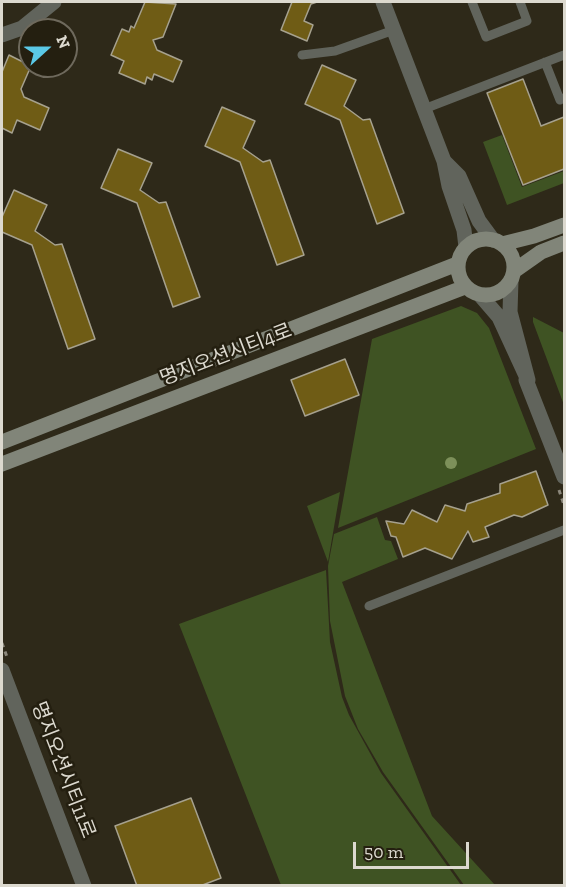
<!DOCTYPE html>
<html>
<head>
<meta charset="utf-8">
<style>
	body { margin:0 }
	#map { position:relative; width:566px; height:887px; overflow:hidden; background:#2e2919; font-family:"Zilla Slab",serif }
	canvas { display:block }
	.frame { position:absolute; inset:0; border:3px solid #dcd9cf; pointer-events:none }
	.north { position:absolute; left:18px; top:18px; width:60px; height:60px; box-sizing:border-box; background:#241f10; border:2px solid #6e695c; border-radius:50%; rotate:69deg; font-size:16px; font-weight:700; line-height:24px; text-align:center; color:#dcd9cf }
	.north::after { content:''; display:block; margin:auto; width:21px; height:27px; background:#5ac8e6; clip-path:polygon(50% 0,100% 100%,50% 72%,0 100%) }
	.scale { position:absolute; left:353px; top:842px; width:116px; height:27px; box-sizing:border-box; border:3px solid #dcd9cf; border-top:0; padding-left:8px; font-size:18px; line-height:21px; white-space:nowrap; color:#dcd9cf; -webkit-text-stroke:4px #241f10; paint-order:stroke }
</style>
</head>
<body>
<div id="map">
<canvas width="566" height="887"></canvas>
<div class="frame"></div>
<div class="north">N</div>
<div class="scale">50 m</div>
</div>
<script>
const context = document.querySelector('canvas').getContext('2d');
context.lineJoin = 'round';
function paint(path, color) { context.fillStyle = color; context.fill(path, 'evenodd'); }
const toPath = rows => new Path2D(rows.map(r => 'M' + r).join(''));
function trace(path, color, width, dash) { context.strokeStyle = color; context.lineWidth = width; context.lineCap = dash ? 'butt' : 'round'; context.setLineDash(dash || []); context.stroke(path); }
function drawText(font, color, halo, rows, align = 'center') {
  context.font = font + ' "Zilla Slab","Noto Sans KR",serif'; context.lineWidth = 5; context.setLineDash([]); context.textBaseline = 'middle'; context.strokeStyle = halo; context.fillStyle = color; for (const [text, x, y, turn = 0] of rows) {
    context.save(); context.translate(x, y); context.rotate((+turn || 0) * Math.PI / 180); context.textAlign = isNaN(turn) ? turn : align; if (halo) context.strokeText(text, 0, 0); context.fillText(text, 0, 0); context.restore();
  }
}
const green = toPath([
	[502,135,522,187,564,171,564,183,507,205,483,142],
	[461,306,477,313,489,328,536,449,338,528,372,339],
	[533,317,564,333,564,405,533,322],
	[340,492,328,562,307,506],
	[377,517,385,540,391,541,398,559,342,582,432,816,495,885,464,885,383,772,358,729,345,696,330,621,328,566,334,534],
	[326,570,330,642,342,697,349,715,381,773,461,885,281,885,179,624]
]);
const building = toPath([
	[145,2,176,4,163,37,153,40,157,50,182,61,173,82,154,74,152,80,147,77,145,84,119,73,124,61,111,55,122,29,129,32,131,26,134,28,145,2],
	[292,2,317,2,311,4,304,21,313,25,307,41,281,30,292,2],
	[9,55,31,66,21,89,24,97,49,108,40,130,17,120,12,133,2,128,2,72,9,55],
	[322,65,356,80,344,106,363,120,370,119,404,213,377,224,340,120,305,104,322,65],
	[523,79,541,126,564,117,564,169,523,185,487,93,523,79],
	[222,107,255,121,243,148,263,162,270,160,304,255,277,265,240,162,205,146,222,107],
	[118,149,152,163,140,190,159,203,166,202,200,297,173,307,137,203,101,188,118,149],
	[14,190,47,205,35,231,55,245,62,244,95,339,68,349,32,245,2,232,2,217,14,190],
	[345,359,359,395,305,416,291,380,345,359],
	[536,471,548,505,522,517,514,515,485,527,489,537,473,542,468,531,452,559,425,548,403,557,396,537,391,536,386,521,404,524,412,510,437,522,445,505,465,511,467,504,500,493,500,484,536,471],
	[191,798,221,878,200,886,137,886,115,826,191,798]
]);
const path = toPath([
	[559,490,564,505],
	[2,643,7,657]
]);
const lane = toPath([
	[472,2,486,37,527,21,520,2],
	[302,55,335,51,394,30],
	[545,62,560,100,564,98],
	[424,109,564,55],
	[369,606,564,530]
]);
const street = toPath([
	[383,2,444,161],
	[2,35,22,28,54,2],
	[466,247,464,230,449,186,444,161,459,176,479,221,493,240],
	[480,295,499,317,528,380,510,312,511,280],
	[526,380,564,477],
	[2,670,84,886]
]);
const secondary = toPath([
	'458 267a28 28 0 1 1 56 0a28 28 0 1 1-56 0Z',
	[502,244,534,236,564,225],
	[514,271,541,252,564,243],
	[2,442,457,264],
	[2,464,465,287]
]);
const trees = [
	[451,463]
];
const streetNames = [
	["명지오션시티4로",226,355,-21],
	["명지오션시티11로",63,770,69]
];
paint(green, '#3f5323');
paint(building, '#6f5c15');
trace(building, '#a6a18e', 1.5);
trace(path, '#8c887c', 3, [4.5, 4.5]);
trace(lane, '#61645c', 9);
trace(street, '#61645c', 15);
trace(secondary, '#818579', 15);
context.fillStyle = '#7d905a';
for (const [x, y] of trees) { context.beginPath(); context.arc(x, y, 6, 0, 2 * Math.PI); context.fill(); }
drawText('20px', '#dcd9cf', '#241f10', streetNames);
</script>
</body>
</html>
